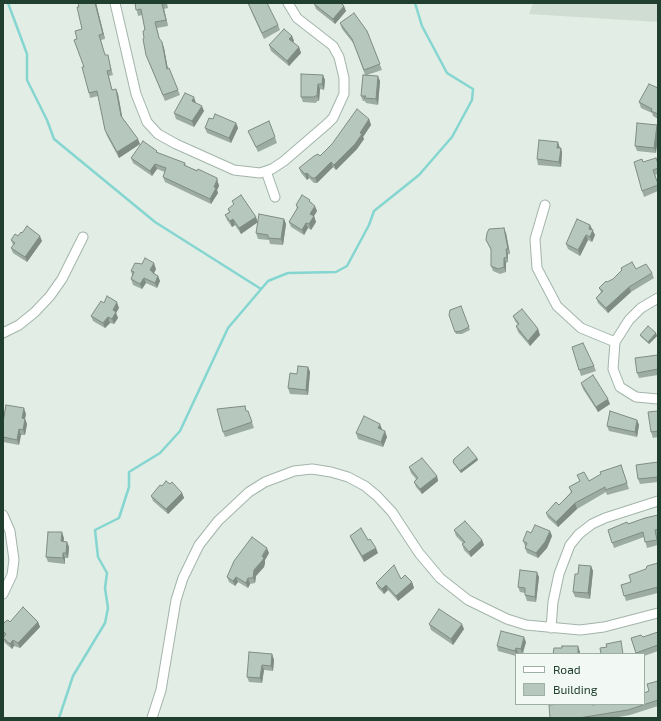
<!DOCTYPE html>
<html>
<head>
<meta charset="utf-8">
<style>
	body { margin:0 }
	#map { position:relative; width:661px; height:721px; overflow:hidden; background:#e1ede5; font-family:"Exo 2",sans-serif }
	canvas { display:block }
	.frame { position:absolute; inset:0; border:4px solid #203f2f; pointer-events:none }
	.legend { position:absolute; left:515px; top:653px; width:130px; height:52px; box-sizing:border-box; background:#f2f9f4; border:1px solid #9eafa5; margin:0; padding:5px 7px; list-style:none; font-size:12px; color:#203f2f }
	.legend li { display:flex; align-items:center; gap:8px; height:20px }
	.legend b { width:20px; border:1px solid #9eafa5 }
</style>
</head>
<body>
<div id="map">
<canvas width="661" height="721"></canvas>
<div class="frame"></div>
<ul class="legend">
<li><b style="height:5px;background:#fff"></b>Road</li>
<li><b style="height:11px;background:#b6c8bd"></b>Building</li>
</ul>
</div>
<script>
const context = document.querySelector('canvas').getContext('2d');
context.lineJoin = 'round';
function paint(path, color) { context.fillStyle = color; context.fill(path, 'evenodd'); }
const toPath = rows => new Path2D(rows.map(r => 'M' + r).join(''));
function trace(path, color, width, dash) { context.strokeStyle = color; context.lineWidth = width; context.lineCap = dash ? 'butt' : 'round'; context.setLineDash(dash || []); context.stroke(path); }
const built = toPath([
	[533,3,658,3,658,22,529,14]
]);
const stream = toPath([
	[8,3,27,54,27,80,47,120,54,139,155,222,261,289],
	[59,718,73,676,105,623,108,608,105,588,107,573,98,557,95,530,119,518,129,487,129,472,160,453,180,431,228,328,268,281,288,273,336,272,347,266,369,225,374,211,419,175,452,137,472,100,473,89,447,73,422,26,415,3]
]);
const street = toPath([
	[115,3,136,94,147,122,158,134,176,144,234,170,260,173,272,169,284,161,327,124,333,118,344,94,344,78,339,57,333,46,297,18,288,3],
	[266,171,275,197],
	[545,205,535,239,537,268,557,306,581,328,615,342],
	[3,333,19,325,35,312,50,296,62,279,83,237],
	[615,342,613,369,620,387,636,397,658,399],
	[615,342,629,320,641,308,658,298],
	[3,515,10,531,14,560,12,575,3,594],
	[551,628,553,602,559,574,570,545,579,534,592,524,605,518,658,501],
	[152,718,161,690,176,600,183,578,199,545,218,521,249,492,265,482,294,471,312,469,331,472,348,477,365,486,377,496,392,512,419,553,440,578,468,600,507,619,526,625,580,630,604,627,658,613]
]);
const wall = toPath([
	[96,3,105,39,101,40,105,55,108,55,109,60,113,75,109,76,112,90,116,89,118,94,122,117,140,144,119,158,107,136,105,130,98,96,90,98,89,93,84,67,77,39,82,29,79,7],
	[135,3,167,3,168,8,164,9,168,26,157,28,160,40,162,42,164,48,168,69,169,68,180,95,165,101,148,60,144,38,145,30,142,15,138,16],
	[248,3,278,25,280,30,264,39,252,13],
	[314,4,346,11,335,24,316,9],
	[340,23,367,31,382,70,367,75,380,81,378,105,366,103,365,101,363,101,361,96,365,75,354,44,342,29],
	[292,36,294,41,293,42,299,47,301,53,289,66,271,51,269,45],
	[323,75,325,80,324,90,320,89,319,101,317,101,316,103,303,102,301,97],
	[658,88,658,119,653,116,652,113,641,108,639,102],
	[196,103,204,111,194,127,176,119,174,113],
	[213,119,236,123,238,128,231,143,207,133,205,128],
	[369,119,371,125,363,137,364,139,357,149,336,170,333,167,317,183,314,183,309,178,307,180,301,173,299,168,320,156],
	[269,121,277,143,258,152,248,131],
	[657,125,656,153,637,151,635,146],
	[560,148,561,148,562,153,561,167,538,165,537,159],
	[157,151,157,153,185,163,186,166,217,178,219,186,217,190,218,193,211,204,165,182,163,177,165,172,157,169,152,176,133,163,131,158],
	[643,162,658,164,658,174,655,175,658,184,658,191,644,197,642,191],
	[232,201,258,222,284,219,286,224,283,245,270,244,269,240,258,239,256,233,258,222,241,234,235,225,232,227,227,220,225,215,229,212,228,209,234,205],
	[311,202,317,211,314,216,316,222,311,230,308,228,304,235,291,227,289,222,297,209,296,205],
	[590,225,595,235,592,242,588,240,580,256,568,249,566,244],
	[506,233,510,254,508,254,508,262,506,263,506,272,500,274,493,271,491,266,491,250,486,240],
	[18,236,42,241,27,262,13,253,11,248,13,245,11,240],
	[621,268,636,269,652,273,654,278,631,292,608,313,598,303,596,298,601,292,599,288,613,279,622,271],
	[156,269,154,273,154,274,158,276,160,281,157,288,146,283,142,289,133,285,131,279,132,275,131,271],
	[461,306,470,330,462,334,456,334,449,315],
	[119,308,116,313,118,318,114,324,110,323,105,328,93,321,91,316],
	[513,316,538,329,540,335,530,346,518,332,516,326,518,325,515,321],
	[656,333,657,336,649,344,641,337,640,335],
	[572,347,594,366,596,371,581,376],
	[658,355,658,375,639,378,637,373],
	[308,367,310,372,308,395,290,394,288,388,297,374],
	[581,383,610,404,598,412,583,389],
	[248,411,254,428,225,437,223,432],
	[658,411,658,437,653,438,651,432],
	[26,414,25,419,27,424,25,435,21,435,19,445,3,442,3,422],
	[637,420,639,425,637,437,609,431,607,426],
	[382,429,382,430,387,437,383,447,358,439,356,433],
	[477,458,478,460,461,473,454,464,453,462],
	[658,462,658,482,640,484,638,479],
	[621,465,629,489,607,495,606,492,577,509,558,527,548,518,546,513,559,505,571,492,569,487,580,481,577,475,589,481],
	[409,467,437,476,438,481,422,494,416,487,414,482,416,479,411,473],
	[170,484,182,493,184,498,168,514,153,501,151,496,162,486],
	[658,515,658,535,657,535,658,545,647,548,644,537,614,548,608,530],
	[454,530,482,540,484,545,471,557,464,550,462,544,463,543,456,536],
	[550,531,552,536,547,548,538,558,527,553,525,548,526,546,525,546,523,541,531,533],
	[350,536,368,540,378,553,364,562,352,541],
	[64,538,64,541,67,542,69,547,68,558,65,558,65,564,48,562,46,557],
	[269,553,265,560,265,563,264,567,256,576,255,583,250,584,248,588,238,582,235,586,229,582,227,577],
	[658,563,658,593,626,601,621,585,631,582,646,569],
	[591,566,593,571,590,599,575,597,573,592,578,574],
	[539,577,536,602,527,601,525,595,525,593,520,592,518,587],
	[401,579,412,582,414,588,398,601,388,590,384,594,378,588,376,583],
	[10,622,38,622,40,627,20,648,14,646,12,649,5,643,3,639,3,637,5,636,3,634,3,624],
	[429,624,464,629,453,645,431,630],
	[658,632,658,651,644,656,644,654,636,654,631,638,643,637],
	[526,642,523,654,518,653,517,654,516,654,516,656,498,651,497,646],
	[272,654,274,660,273,671,264,670,262,683,249,682,247,677],
	[658,681,658,706,630,715,613,718,550,718,593,705,644,704,649,691]
]);
const shadedWall = toPath([
	[95,3,96,3,105,39,103,34],
	[162,4,164,9,168,26,166,20],
	[344,6,346,11,335,24,333,19],
	[292,36,294,41,291,44,289,39],
	[162,42,164,48,169,75,167,69],
	[299,47,301,53,289,66,287,61],
	[323,75,325,80,324,90,322,84],
	[378,76,380,81,378,105,376,99],
	[318,84,320,89,319,101,317,96],
	[116,89,118,94,123,121,121,116],
	[194,97,196,103,194,106,192,101],
	[202,106,204,111,194,127,192,121],
	[369,119,371,125,363,137,364,139,357,149,336,170,334,165,360,133],
	[236,123,238,128,231,143,229,138],
	[657,125,658,128,658,139,656,153,654,148],
	[138,139,140,144,119,158,117,152],
	[558,142,560,148,557,148],
	[561,148,562,153,561,167,559,162],
	[331,162,333,167,317,183,315,178],
	[155,164,157,169,152,176,150,171],
	[307,173,309,178,307,180,305,174],
	[217,180,219,186,217,190,218,193,211,204,210,199],
	[315,206,317,211,312,219,310,214],
	[314,216,316,222,311,230,309,224],
	[256,217,258,222,241,234,239,228],
	[233,219,235,225,232,227,230,221],
	[284,219,286,224,283,245,281,239],
	[306,223,308,228,304,235,302,230],
	[590,225,595,235,592,242,590,237,589,229],
	[504,228,506,233,510,254,508,249],
	[586,235,588,240,580,256,578,250],
	[40,236,42,241,27,262,25,257],
	[506,249,508,254,508,262,507,257],
	[504,258,506,263,506,272,504,267],
	[154,263,156,269,154,273,155,277,150,270],
	[158,276,160,281,157,288,155,283],
	[144,278,146,283,142,289,140,284],
	[629,287,631,292,608,313,606,308],
	[117,302,119,308,116,313,118,318,114,324,112,319,113,310],
	[108,317,110,323,105,328,103,323],
	[538,329,540,335,530,346,528,341],
	[656,333,657,336,649,344,648,342],
	[308,367,310,372,308,395,306,390],
	[608,399,610,404,598,412,596,407],
	[24,408,26,414,24,423,22,418],
	[25,419,27,424,25,435,23,430],
	[637,420,639,425,637,437,635,432],
	[380,424,382,429,380,434,378,428],
	[19,429,21,435,19,445,17,440],
	[385,431,387,437,383,447,381,442],
	[477,458,478,460,461,473,460,471],
	[437,476,438,481,422,494,420,489],
	[182,493,184,498,168,514,166,509],
	[575,503,577,509,558,527,556,522],
	[550,531,552,536,547,548,538,558,536,553],
	[62,532,64,538,63,546,61,541],
	[482,540,484,545,471,557,469,552],
	[67,542,69,547,68,558,66,553],
	[267,548,269,553,265,560,265,563,264,567,256,576,255,583,253,578,254,570],
	[376,548,378,553,364,562,362,556],
	[63,553,65,558,65,564,63,558],
	[591,566,593,571,590,599,588,593],
	[537,572,539,577,536,602,535,597],
	[236,577,238,582,235,586,233,581],
	[248,578,250,584,248,588,246,583],
	[412,582,414,588,398,601,396,596],
	[386,585,388,590,384,594,382,589],
	[38,622,40,627,20,648,18,643],
	[462,624,464,629,453,645,451,639],
	[524,637,526,642,522,654,521,649],
	[13,640,14,646,12,649,10,644],
	[578,646,580,652,580,654,578,654],
	[516,648,518,653,517,654,516,654,515,651],
	[272,654,274,660,273,671,271,666],
	[262,665,264,670,262,683,260,678]
]);
const building = toPath([
	[78,3,95,3,103,34,99,35,105,55,108,55,111,70,107,71,112,90,116,89,121,116,138,139,117,152,105,130,97,91,89,93,82,67,84,67,74,40,77,39,75,31,82,29,77,7,79,7,78,3],
	[135,3,166,3,162,4,166,20,155,22,159,38,162,42,167,69,169,68,178,90,163,95,146,55,143,39,144,38,143,31,145,30,141,9,136,10,135,3],
	[248,3,267,3,278,25,262,33,248,3],
	[315,3,341,3,344,6,333,19,314,4,315,3],
	[354,13,367,31,380,64,364,70,352,39,340,23,354,13],
	[284,29,292,36,289,39,299,47,287,61,269,45,284,29],
	[301,74,323,75,322,84,318,84,317,96,315,96,314,97,301,97,301,74],
	[363,75,378,76,376,99,364,98,366,96,361,96,363,75],
	[649,84,658,88,658,114,651,111,652,109,639,102,649,84],
	[185,93,194,97,192,101,202,106,192,121,174,113,185,93],
	[357,109,369,119,360,133,362,134,355,144,334,165,331,162,315,178,312,178,307,173,305,174,299,168,314,156,318,154,320,156,332,144,357,109],
	[215,114,236,123,229,138,205,128,209,118,213,119,215,114],
	[269,121,275,137,256,147,248,131,269,121],
	[637,123,657,125,654,148,635,146,637,123],
	[539,140,558,142,557,148,561,148,559,162,537,159,539,140],
	[143,141,157,151,156,152,185,163,184,165,197,171,198,169,217,178,217,180,214,187,216,188,210,199,163,177,166,168,155,164,150,171,131,158,143,141],
	[656,158,658,164,658,168,653,170,658,184,658,185,642,191,634,162,642,159,643,162,656,158],
	[241,195,256,217,239,228,233,219,230,221,225,215,230,212,228,209,234,204,232,201,241,195],
	[302,195,310,200,309,201,315,206,310,214,314,216,309,224,306,223,302,230,289,222,298,207,296,205,302,195],
	[259,214,284,219,281,239,268,238,268,235,256,233,259,214],
	[577,219,590,225,589,229,593,230,590,237,586,235,578,250,566,244,577,219],
	[27,226,40,236,25,257,11,248,15,243,11,240,15,234,18,236,21,232,22,233,27,226],
	[504,228,508,249,506,249,507,257,504,258,504,267,498,269,491,266,491,249,486,240,487,233,489,229,504,228],
	[145,258,154,263,150,270,153,272,153,273,158,276,155,283,144,278,140,284,131,279,134,272,131,271,135,263,142,264,145,258],
	[632,262,636,269,646,264,652,273,629,287,606,308,596,298,603,291,599,288,606,281,607,282,613,279,622,270,621,268,632,262],
	[107,296,117,302,113,310,116,312,112,319,108,317,103,323,91,316,101,301,104,303,107,296],
	[461,306,469,327,461,331,455,332,449,315,450,310,461,306],
	[522,309,535,325,538,329,528,341,516,326,519,324,513,316,522,309],
	[648,326,656,333,648,342,640,335,648,326],
	[583,343,594,366,579,370,572,347,583,343],
	[658,355,658,369,637,373,635,358,658,355],
	[298,366,308,367,306,390,288,388,290,373,297,374,298,366],
	[593,375,608,399,596,407,581,383,593,375],
	[6,405,24,408,22,418,25,419,23,430,19,429,17,440,3,437,3,422,6,405],
	[245,406,246,411,248,411,252,422,223,432,217,409,245,406],
	[610,411,637,420,635,432,607,426,610,411],
	[658,411,658,431,651,432,648,412,658,411],
	[364,416,380,424,378,428,385,431,381,442,356,433,364,416],
	[468,447,477,458,460,471,453,462,454,459,468,447],
	[422,458,437,476,420,489,414,482,418,478,409,467,422,458],
	[658,462,658,477,638,479,636,465,658,462],
	[621,465,627,483,605,490,605,487,575,503,556,522,546,513,556,502,559,505,572,492,569,487,580,481,577,475,584,472,589,481,601,474,600,472,621,465],
	[166,481,170,484,172,482,182,493,166,509,151,496,160,485,162,486,166,481],
	[658,515,658,529,655,530,657,540,645,542,643,532,612,543,608,530,627,522,628,524,645,518,658,515],
	[465,521,482,540,469,552,462,544,465,542,454,530,465,521],
	[535,525,550,531,545,542,536,553,525,548,527,543,523,541,527,531,531,533,535,525],
	[361,528,368,540,370,539,376,548,362,556,350,536,361,528],
	[48,532,62,532,61,541,67,542,66,553,63,553,63,558,46,557,48,532],
	[252,537,267,548,262,556,264,558,262,561,254,570,253,578,248,578,246,583,236,577,233,581,227,577,234,561,252,537],
	[658,563,658,587,624,596,621,585,631,582,629,575,646,569,647,566,658,563],
	[394,565,401,579,405,575,412,582,396,596,386,585,382,589,376,583,394,565],
	[579,565,591,566,588,593,573,592,575,574,578,574,579,565],
	[520,570,537,572,535,597,525,595,525,588,518,587,520,570],
	[23,607,38,622,18,643,13,640,10,644,3,638,6,634,3,631,3,624,6,621,8,620,10,622,23,607],
	[439,609,462,624,451,639,429,624,439,609],
	[501,631,524,637,521,649,516,648,515,651,497,646,501,631],
	[658,632,658,645,636,653,631,638,641,635,643,637,658,632],
	[621,641,623,654,601,654,600,648,607,647,606,644,621,641],
	[562,646,578,646,578,654,553,654,554,648,562,648,562,646],
	[249,652,272,654,271,666,262,665,260,678,247,677,249,652],
	[658,681,658,700,628,710,579,718,550,718,549,705,561,704,592,704,592,705,599,704,644,704,644,693,649,691,647,684,658,681]
]);
paint(built, '#cfddd3');
trace(stream, '#85d6d0', 2.5);
trace(street, '#a3b5ab', 11);
trace(street, '#fff', 9);
paint(wall, '#9daca3');
paint(shadedWall, '#7f8c84');
paint(building, '#b6c8bd');
trace(building, '#7f8c84', 1);
</script>
</body>
</html>
